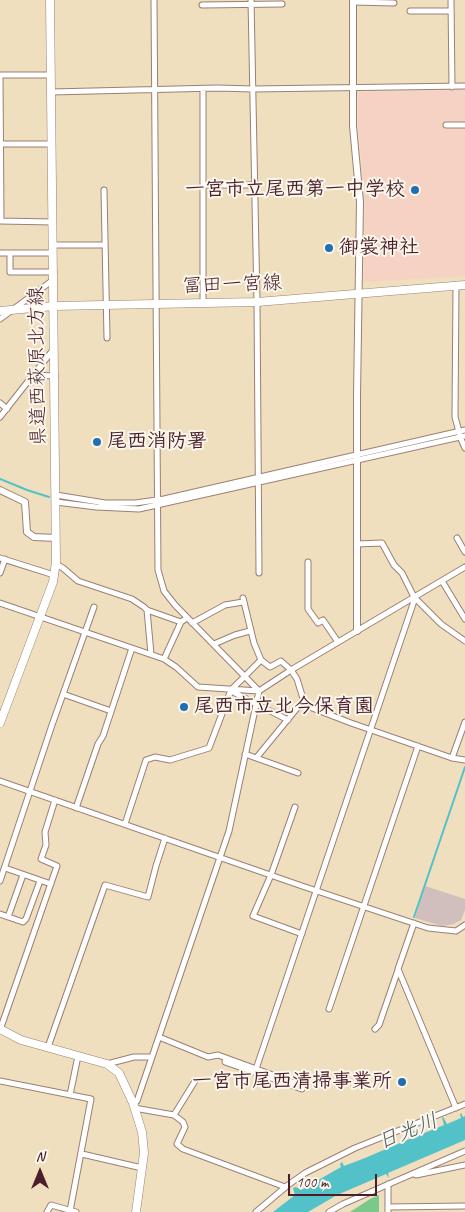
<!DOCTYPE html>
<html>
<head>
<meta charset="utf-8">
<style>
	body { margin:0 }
	#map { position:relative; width:465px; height:1212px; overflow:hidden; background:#efdfbe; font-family:Caveat,sans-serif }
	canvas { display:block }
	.north { position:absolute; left:15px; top:1147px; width:50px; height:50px; -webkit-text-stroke:4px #fbf7ec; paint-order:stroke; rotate:0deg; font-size:14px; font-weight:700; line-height:20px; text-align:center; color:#4a1f2b }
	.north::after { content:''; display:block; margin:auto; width:18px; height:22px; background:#4a1f2b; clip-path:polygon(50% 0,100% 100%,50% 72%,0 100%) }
	.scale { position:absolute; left:288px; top:1174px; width:89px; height:22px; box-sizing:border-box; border:2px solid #4a1f2b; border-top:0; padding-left:6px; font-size:15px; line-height:18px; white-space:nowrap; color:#4a1f2b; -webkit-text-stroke:4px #fbf7ec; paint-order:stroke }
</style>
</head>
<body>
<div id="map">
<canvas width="465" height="1212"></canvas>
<div class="north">N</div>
<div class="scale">100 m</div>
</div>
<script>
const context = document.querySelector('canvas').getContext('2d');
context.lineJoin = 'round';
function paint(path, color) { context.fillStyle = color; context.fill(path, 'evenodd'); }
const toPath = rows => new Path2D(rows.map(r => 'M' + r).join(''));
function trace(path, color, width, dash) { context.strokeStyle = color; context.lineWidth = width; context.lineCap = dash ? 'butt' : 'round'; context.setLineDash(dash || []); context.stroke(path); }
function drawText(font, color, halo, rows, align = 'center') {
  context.font = font + ' Caveat,"Klee One",sans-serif'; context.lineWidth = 4; context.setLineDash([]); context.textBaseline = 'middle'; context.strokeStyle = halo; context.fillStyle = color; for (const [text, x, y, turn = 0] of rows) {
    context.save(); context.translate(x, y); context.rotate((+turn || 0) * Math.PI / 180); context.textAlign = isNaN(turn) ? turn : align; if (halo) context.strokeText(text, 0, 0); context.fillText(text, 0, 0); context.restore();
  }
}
const built = toPath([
	[465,90,465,276,364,282,365,201,358,124,358,92]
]);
const industrial = toPath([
	[425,886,465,899,465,910,461,920,454,924,442,926,415,918]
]);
const green = toPath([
	[379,1195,379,1212,350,1212,370,1199]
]);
const water = toPath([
	[461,1113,463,1117,465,1116,465,1140,388,1173,389,1178,386,1174,337,1195,308,1212,273,1212,295,1195,293,1188,296,1187,301,1190,341,1167,340,1164,342,1162,344,1166,365,1158,414,1137,413,1131,415,1131,417,1136,444,1125,442,1118,443,1117,447,1124,461,1118,460,1114]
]);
const stream = toPath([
	[449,437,465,433],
	[0,479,27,490,49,497],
	[124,506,157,502],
	[414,917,465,767]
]);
const minor = toPath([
	[251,0,257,302,259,573],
	[451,0,452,87],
	[353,2,394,3],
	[202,5,282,4],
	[410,11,451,11],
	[0,75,1,221],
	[0,75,50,75],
	[203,89,203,303],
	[51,92,217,88,253,89,465,86],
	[446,125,465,125],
	[1,144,51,144],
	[203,185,254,185],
	[104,190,107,338],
	[0,221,53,222],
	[53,245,105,245],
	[0,253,53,253],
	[10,253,10,272,54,272],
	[456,285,455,417,461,439,465,448],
	[0,319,53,280],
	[33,375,53,350],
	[0,403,7,409],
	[0,417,33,375,55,376],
	[56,495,105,503,135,503,164,499,465,430],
	[56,502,96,507,139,509,465,436],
	[457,538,465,552],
	[357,544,382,543,394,565,402,573,414,597,441,624,465,641],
	[0,558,54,575],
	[308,562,308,609,318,623,323,620,338,642],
	[56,564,63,568,78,581,132,599,144,607,147,610,151,654],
	[0,573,5,559],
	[442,581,465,619],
	[243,598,254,643,261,660,270,667,281,661,291,670,297,679,305,705,307,706,351,723,452,758,465,760],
	[0,603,164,659,176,667,198,687,259,691,291,670,465,567],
	[147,610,181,622],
	[192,623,225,605,243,602],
	[214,644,235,635,250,631],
	[164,659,181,622,187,618],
	[233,692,288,720],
	[63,694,111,711],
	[245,754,298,773],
	[257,757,298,707,305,703],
	[452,758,465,722],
	[0,781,302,886,428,928,456,931,465,925],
	[295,807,271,875,253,916,302,934],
	[76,808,98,744,103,736,132,648],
	[125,824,146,760,155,757,170,760,209,748,231,690,261,660],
	[5,868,51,884],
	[0,881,52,725,94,607],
	[0,914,23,922,26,919,40,881],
	[8,917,23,875],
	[414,923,398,969,456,1108],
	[329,1009,418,746],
	[375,1029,379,1025,398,970],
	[0,1030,57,866,41,859,46,845,45,832,55,800],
	[159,1037,208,1057,218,1055,303,1086,302,1089,225,1062,226,1058],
	[48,1047,105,885,148,897,156,866,165,838],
	[107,1064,134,1057,152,1057],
	[255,1072,415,598],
	[0,1081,91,1099,70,1211],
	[70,1095,78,1056],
	[133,1103,137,1101,229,831,259,691,175,605,164,591,158,570,154,0],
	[134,1108,174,1115,183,1122,185,1127,177,1144,183,1149,285,1187],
	[174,1115,195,1081],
	[82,1154,142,1168],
	[414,1174,416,1175,465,1165],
	[388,1184,388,1212],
	[388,1207,465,1206],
	[47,1212,51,1205,76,1212],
	[256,1212,288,1185,305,1173,355,1148,465,1104],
	[329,1212,343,1204,465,1151]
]);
const tertiary = toPath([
	[353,0,353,126,360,202,357,395,357,631],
	[0,490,25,502,27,532,34,537,56,538]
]);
const secondary = toPath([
	[0,311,54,306,257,302,465,285],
	[0,723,53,582,56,562,50,0],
	[0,1029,21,1040,107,1064,119,1073,133,1103,142,1132,143,1142,144,1153,136,1212]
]);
const markers = [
	[415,190,5,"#1f6fb2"],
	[329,248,5,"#1f6fb2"],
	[97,442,5,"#1f6fb2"],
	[184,707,5,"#1f6fb2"],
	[402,1082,5,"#1f6fb2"]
];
const poiNames = [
	["一宮市立尾西第一中学校",405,190,"right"],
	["御裳神社",339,248],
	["尾西消防署",107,442],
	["尾西市立北今保育園",194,707],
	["一宮市尾西清掃事業所",392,1082,"right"]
];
const streetNames = [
	["冨田一宮線",232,285,-2],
	["県道西萩原北方線",38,366,-91]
];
const waterNames = [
	["日光川",408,1132,-22]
];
paint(built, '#f6d2c4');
paint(industrial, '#d1bfbe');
paint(green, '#79c98a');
paint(water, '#53c1c8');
trace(stream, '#53c1c8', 2);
trace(minor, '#9c7f74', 7);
trace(tertiary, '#9c7f74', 8);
trace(secondary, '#9c7f74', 9);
trace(minor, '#fff', 5);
trace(tertiary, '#fff', 6);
trace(secondary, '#fff', 8);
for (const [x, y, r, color] of markers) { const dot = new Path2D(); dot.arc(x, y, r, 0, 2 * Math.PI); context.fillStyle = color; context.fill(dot); trace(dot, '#fbf7ec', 2); }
drawText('bold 20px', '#4a1f2b', '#fbf7ec', poiNames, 'left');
drawText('20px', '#4a1f2b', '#fbf7ec', streetNames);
drawText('italic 21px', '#4d5862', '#fbf7ec', waterNames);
</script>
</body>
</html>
